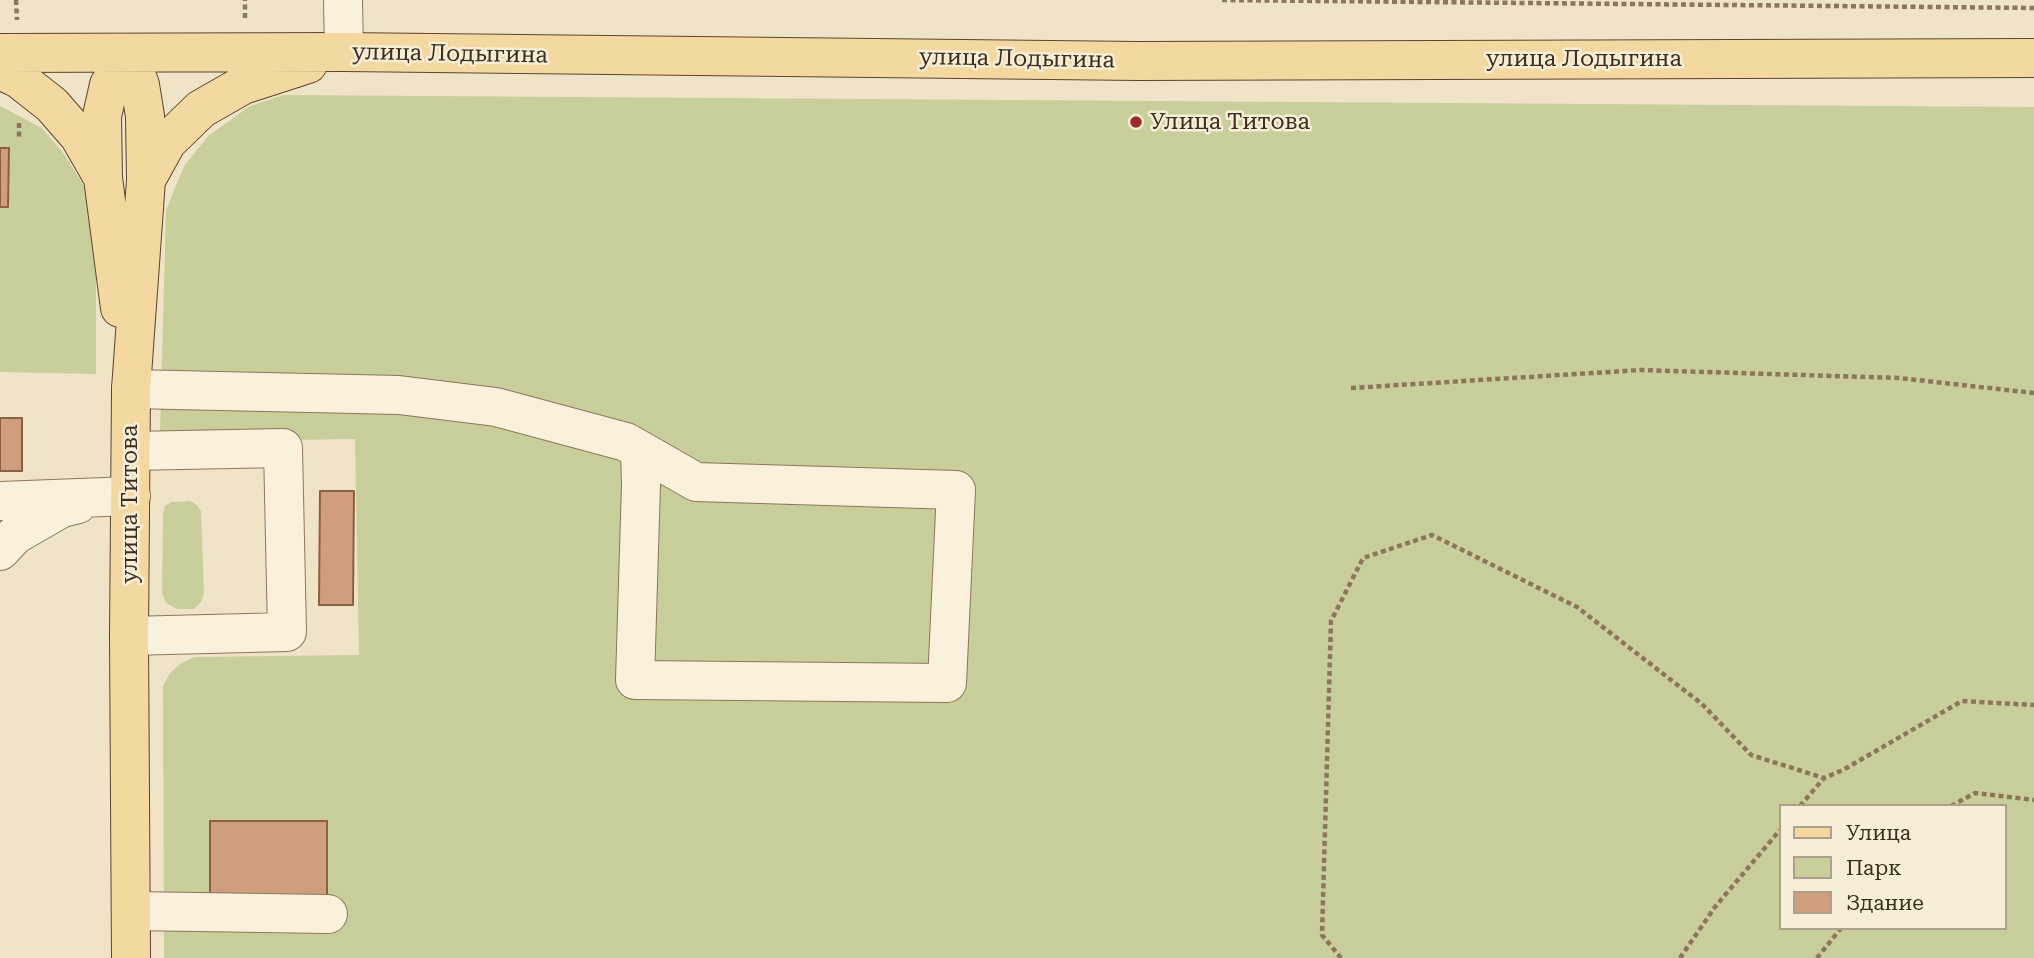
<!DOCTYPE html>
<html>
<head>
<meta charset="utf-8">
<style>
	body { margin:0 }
	#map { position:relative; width:2034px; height:958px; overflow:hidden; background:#f0e4c8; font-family:"Roboto Serif",serif }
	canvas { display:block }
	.legend { position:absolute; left:1779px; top:804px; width:228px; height:126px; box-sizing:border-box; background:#f7eed8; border:2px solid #ada18e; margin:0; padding:9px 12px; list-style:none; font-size:21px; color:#3d2e20 }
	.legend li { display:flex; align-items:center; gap:14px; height:35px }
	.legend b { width:35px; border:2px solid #ada18e }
</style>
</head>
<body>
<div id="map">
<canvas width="2034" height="958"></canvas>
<ul class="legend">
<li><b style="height:9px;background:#f3d9a0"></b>Улица</li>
<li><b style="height:19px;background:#c9cf9b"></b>Парк</li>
<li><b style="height:19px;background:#cf9f7d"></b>Здание</li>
</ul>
</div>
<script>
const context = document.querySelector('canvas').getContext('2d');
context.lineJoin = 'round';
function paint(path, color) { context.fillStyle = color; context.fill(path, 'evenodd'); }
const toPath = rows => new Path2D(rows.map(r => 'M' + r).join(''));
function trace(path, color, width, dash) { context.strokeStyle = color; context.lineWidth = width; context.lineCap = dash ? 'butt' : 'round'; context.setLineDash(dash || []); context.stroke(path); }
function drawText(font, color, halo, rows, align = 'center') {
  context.font = font + ' "Roboto Serif",serif'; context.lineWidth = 5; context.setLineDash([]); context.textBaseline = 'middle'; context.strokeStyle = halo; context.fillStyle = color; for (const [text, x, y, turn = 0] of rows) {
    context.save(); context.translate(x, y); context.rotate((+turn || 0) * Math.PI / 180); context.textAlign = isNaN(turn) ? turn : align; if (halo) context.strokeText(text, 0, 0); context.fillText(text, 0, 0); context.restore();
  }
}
const green = toPath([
	[283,95,2034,107,2034,958,164,958,163,686,170,673,180,664,194,657,359,655,355,439,175,442,160,432,166,210,184,166,208,136,250,106],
	[1780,806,2004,806,2004,928,1780,928],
	[0,106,42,128,64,154,84,186,96,258,96,374,0,372],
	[190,501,197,505,201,511,204,593,201,602,194,609,177,609,166,603,162,593,163,514,165,506,171,502]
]);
const building = toPath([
	[0,148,9,148,8,207,0,207,0,148],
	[0,418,22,418,22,471,0,471,0,418],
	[320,491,354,491,353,605,319,605,320,491],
	[210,821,327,821,327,898,210,898,210,821]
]);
const path = toPath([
	[16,0,17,20],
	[1222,0,2034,8],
	[245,18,245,0],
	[19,123,19,137],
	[1351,388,1641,370,1899,378,2034,393],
	[1800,806,1824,778,1843,770,1962,701,2034,705],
	[1951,806,1975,793,2034,800],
	[1341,958,1322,935,1331,621,1363,558,1432,535,1577,607,1702,704,1751,755,1824,778],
	[1680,958,1715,907,1780,830],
	[1817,958,1841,928]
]);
const minor = toPath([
	[343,0,344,52],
	[131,389,399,395,496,407,626,442,696,482,956,490,947,683,635,680,641,485,640,450],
	[0,501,131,496],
	[0,551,15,535,62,508,78,504],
	[129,636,287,632,283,448,131,451],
	[131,911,328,914]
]);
const major = toPath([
	[0,53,344,52,1138,61,2034,58],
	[128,53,140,85,145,116,146,180,131,389,129,636,131,958],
	[0,70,19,79,52,105,79,136,102,176],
	[146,180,167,142,201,109,243,85,308,64],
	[120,308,103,178,102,116,109,85,128,53]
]);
const markers = [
	[1136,122,7,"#9e2a2b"]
];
const streetNames = [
	["улица Лодыгина",450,54,1],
	["улица Лодыгина",1017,59,1],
	["улица Лодыгина",1584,59],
	["улица Титова",130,504,-90]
];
const poiNames = [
	["Улица Титова",1150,122]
];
paint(green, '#c9cf9b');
paint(building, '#cf9f7d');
trace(building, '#8d5f41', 2);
trace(minor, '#8d765c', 40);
trace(major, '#5b4430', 40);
trace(path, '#8d765c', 4.5, [5, 3.5]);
trace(minor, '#faf1dc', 38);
trace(major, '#f3d9a0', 38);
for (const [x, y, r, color] of markers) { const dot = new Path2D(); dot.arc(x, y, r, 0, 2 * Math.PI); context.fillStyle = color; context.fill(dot); trace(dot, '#f7eed8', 2.5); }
drawText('23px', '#3d2e20', '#f7eed8', streetNames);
drawText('23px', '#3d2e20', '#f7eed8', poiNames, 'left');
</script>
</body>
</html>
